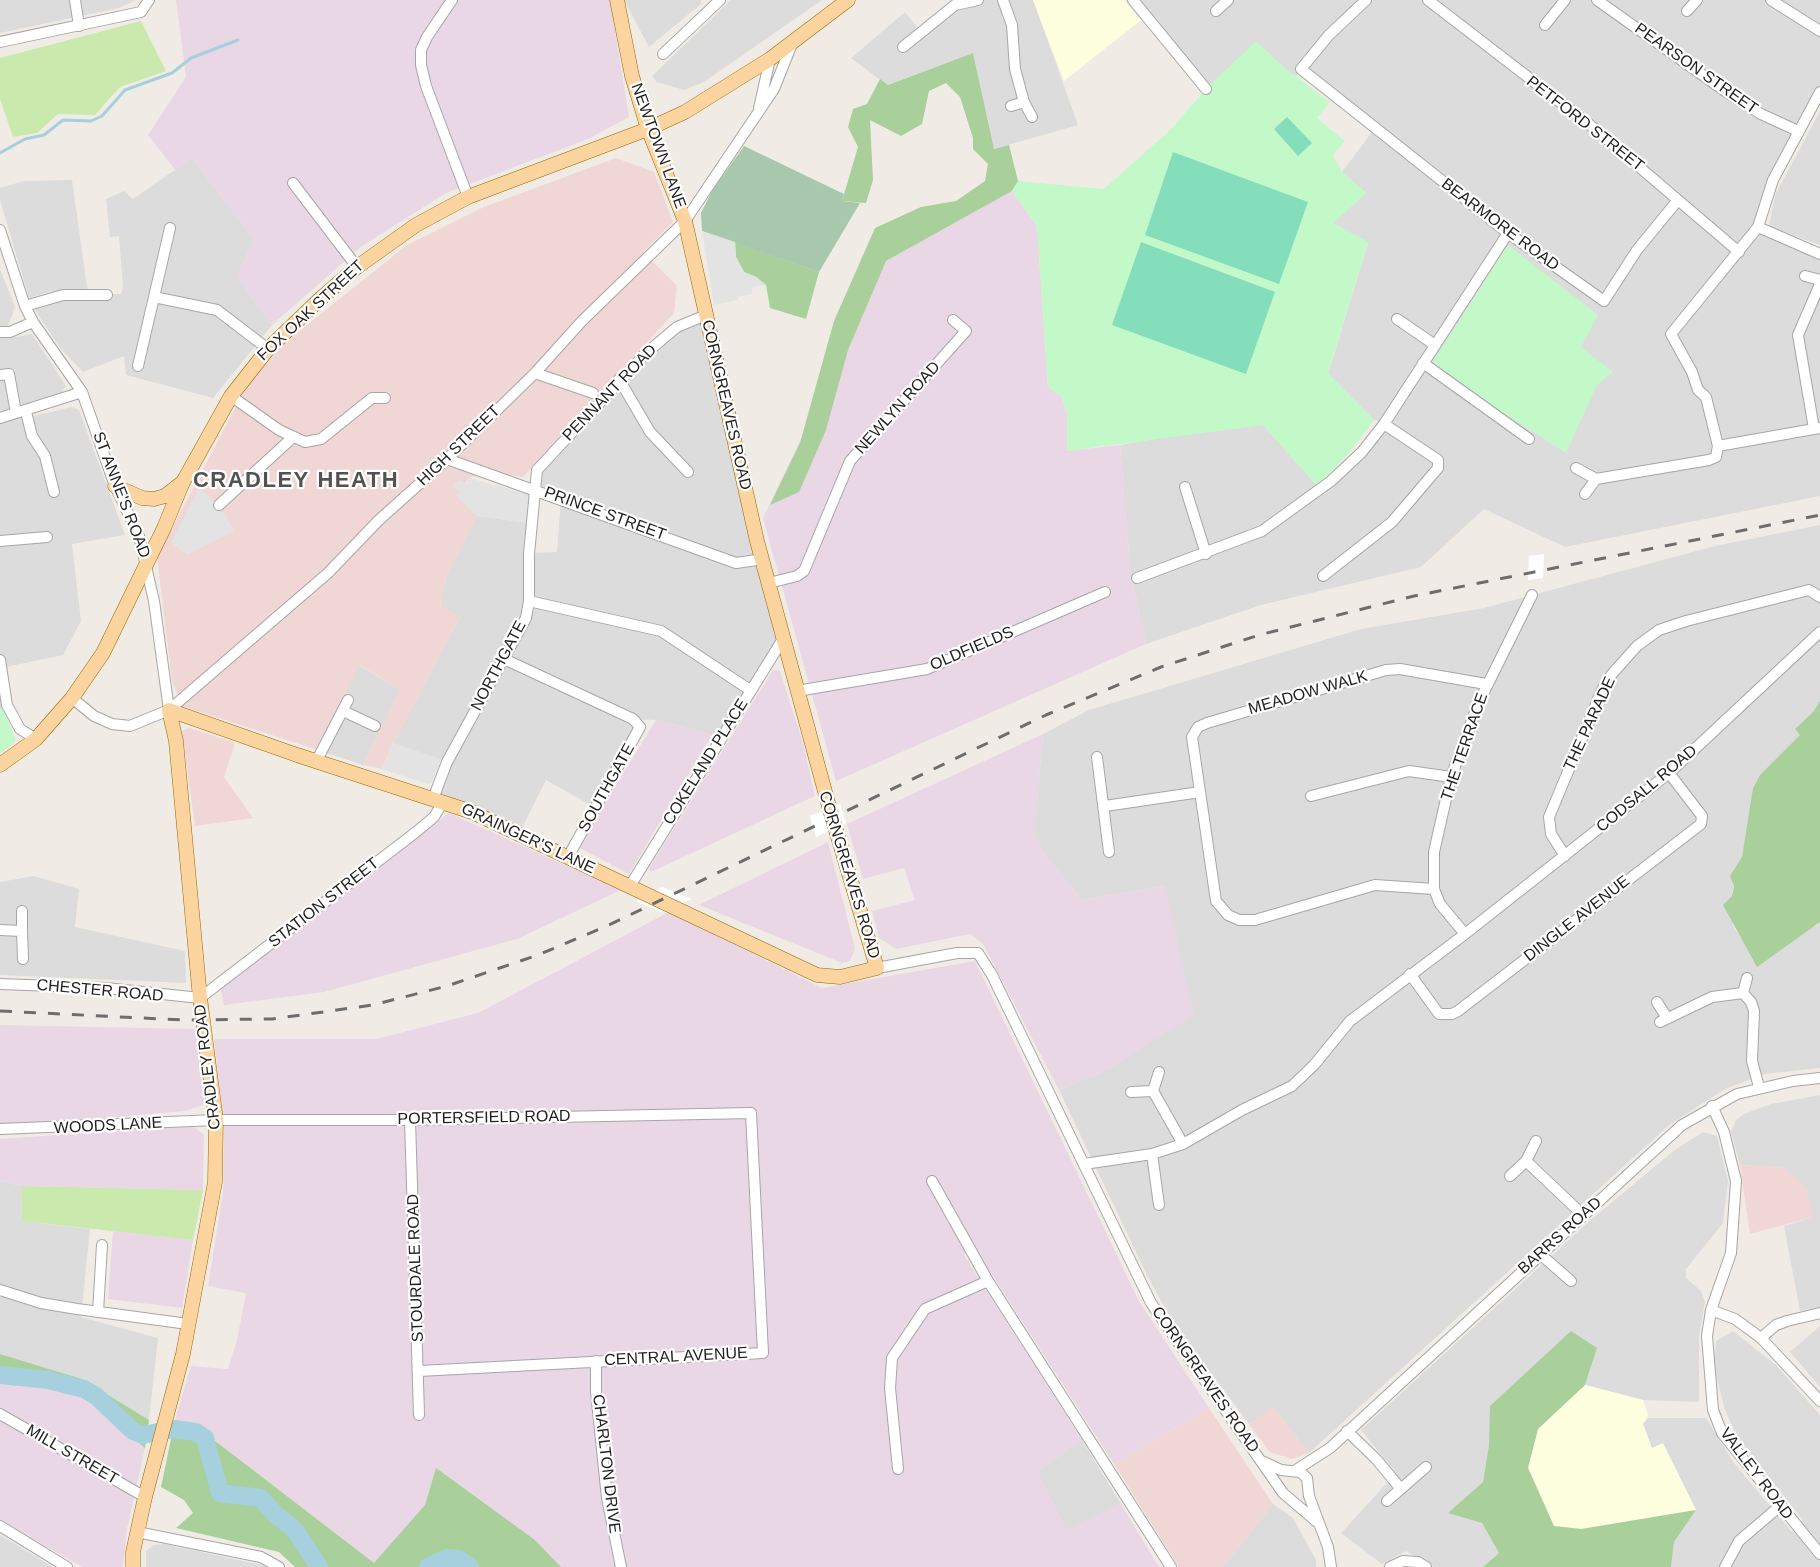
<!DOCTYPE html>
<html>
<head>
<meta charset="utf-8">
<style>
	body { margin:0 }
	canvas { display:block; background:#f0ece5 }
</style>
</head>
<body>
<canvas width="1820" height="1567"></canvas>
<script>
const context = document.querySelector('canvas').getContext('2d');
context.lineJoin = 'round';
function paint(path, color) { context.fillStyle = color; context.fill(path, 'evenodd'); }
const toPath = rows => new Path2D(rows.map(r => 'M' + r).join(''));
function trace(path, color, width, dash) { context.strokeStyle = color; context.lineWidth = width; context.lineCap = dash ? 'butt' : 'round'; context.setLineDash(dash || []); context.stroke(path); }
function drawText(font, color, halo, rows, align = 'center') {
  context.font = font + ' Arial,sans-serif'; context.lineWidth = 4.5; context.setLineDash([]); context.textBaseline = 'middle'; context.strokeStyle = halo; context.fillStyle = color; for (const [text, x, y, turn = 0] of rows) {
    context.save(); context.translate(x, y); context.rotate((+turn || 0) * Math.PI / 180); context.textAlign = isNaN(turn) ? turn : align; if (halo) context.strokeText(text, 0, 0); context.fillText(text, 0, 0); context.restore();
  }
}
const residential = toPath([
	[0,0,136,0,119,8,0,33],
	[624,0,701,0,701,4,649,47],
	[731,0,822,0,704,82,684,90,657,82,652,76],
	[966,0,1033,0,1078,125,994,149,973,53,887,85,851,58,905,12,923,34],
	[1141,0,1820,0,1820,92,1798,131,1758,226,1820,254,1820,496,1565,547,1484,509,1421,567,1261,605,1146,644,1130,568,1120,445,1201,431,1263,425,1321,490,1383,423,1374,420,1328,374,1368,243,1333,223,1366,193,1342,172,1375,128,1300,69,1296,77,1287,70,1209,86],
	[1820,111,1820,245,1769,227,1775,195],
	[192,158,254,240,237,276,272,325,213,398,126,375,124,356,83,372,60,348,35,310,58,302,52,291,29,298,0,200,0,188,24,181,72,180,88,294,121,294,123,286,119,236,110,237,106,199,124,191,133,199],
	[0,269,15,307,8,326,16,337,32,334,66,386,59,396,29,404,33,416,72,407,79,410,125,535,72,544,81,621,63,655,1,668,7,705,0,709],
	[706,315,783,639,720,740,712,735,656,720,635,719,637,722,596,808,546,780,519,834,433,799,447,762,393,743,460,617,440,606,447,576,477,516,529,523,530,553,557,552,561,498,537,489,537,470,677,327],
	[1820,525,1820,701,1813,712,1795,729,1801,735,1760,775,1753,787,1751,814,1742,857,1735,870,1732,896,1733,926,1741,938,1816,926,1820,922,1820,1068,1765,1074,1725,1089,1669,1125,1309,1453,1274,1408,1249,1424,1169,1316,1144,1269,1059,1090,1111,1068,1165,886,1082,900,1043,852,1034,832,1043,734,1089,710,1361,629,1484,608,1715,546],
	[359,665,400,690,363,765,318,750],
	[34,876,79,889,75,927,185,951,186,983,0,975,0,882],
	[1820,1095,1820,1307,1800,1311,1784,1226,1813,1217,1785,1168,1740,1165,1731,1132,1736,1120,1744,1114,1771,1104],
	[1703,1132,1717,1136,1728,1181,1723,1223,1686,1269,1686,1278,1701,1291,1705,1302,1699,1336,1699,1402,1643,1400,1585,1385,1597,1348,1491,1406,1489,1445,1483,1482,1449,1513,1482,1523,1499,1553,1483,1567,1434,1567,1406,1551,1382,1564,1341,1533,1396,1473,1361,1430,1593,1218,1676,1149],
	[0,1181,21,1186,22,1221,90,1229,81,1317,158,1338,149,1420,82,1379,0,1354],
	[1820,1326,1820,1387,1790,1352],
	[1733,1331,1776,1365,1820,1415,1820,1567,1671,1567,1674,1542,1696,1510,1663,1444,1652,1449,1643,1424,1648,1418,1706,1418,1734,1463,1792,1532,1803,1520,1737,1436,1725,1410,1714,1367,1716,1341],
	[1082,1440,1121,1504,1067,1531,1037,1471],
	[1273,1504,1293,1518,1316,1560,1316,1567,1223,1567],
	[0,1535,15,1544,53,1567,0,1567],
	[164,1544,266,1566,268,1567,146,1567,146,1551,154,1545]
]);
const commercial = toPath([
	[616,158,654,172,673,222,643,252,677,286,674,313,523,477,491,472,469,478,457,495,477,516,447,576,440,605,460,617,393,743,382,769,363,765,400,690,360,665,318,750,182,706,172,681,157,557,249,382,287,341,407,245,484,207],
	[190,728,235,743,224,777,253,818,195,826,182,731],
	[1740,1165,1785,1168,1807,1188,1813,1217,1750,1234],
	[1209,1408,1273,1504,1223,1567,1179,1567,1114,1464],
	[1271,1408,1274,1408,1309,1453,1292,1459,1270,1452,1249,1424]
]);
const industrial = toPath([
	[176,0,610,0,629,117,588,139,446,193,362,246,272,325,237,276,254,240,192,158,176,171,148,135,186,77],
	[1012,191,1037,226,1048,387,1062,397,1067,414,1067,451,1120,445,1130,568,1146,644,836,781,763,518,886,261],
	[773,670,780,671,803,743,815,796,651,872,649,868],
	[656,720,712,735,629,874,578,847],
	[1043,734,1034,832,1043,852,1082,900,1165,886,1194,1015,1111,1068,1059,1090,983,944,970,934,896,949,879,938,872,911,915,900,904,868,863,879,847,824],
	[449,813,621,890,517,939,324,992,224,1005,220,987],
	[828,842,855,949,850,961,842,963,699,905],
	[669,912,822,988,975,961,1139,1301,1209,1408,1114,1464,975,1248,964,1255,1082,1440,1037,1471,1067,1531,1121,1504,1159,1567,561,1567,535,1540,436,1469,425,1505,375,1564,197,1427,175,1420,191,1366,228,1369,237,1340,246,1293,208,1286,223,1192,224,1124,214,1039,376,1039,478,1013],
	[0,1025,195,1029,205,1104,186,1111,0,1127],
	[193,1126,204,1135,203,1190,21,1186,0,1181,0,1139],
	[113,1231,193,1240,182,1308,108,1299],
	[0,1380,79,1392,145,1448,127,1529,123,1567,83,1567,0,1521]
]);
const education = toPath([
	[1033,0,1124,0,1141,20,1064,81],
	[1585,1385,1643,1400,1648,1415,1643,1424,1652,1448,1663,1443,1696,1510,1581,1529,1554,1526,1528,1467,1538,1429]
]);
const grass = toPath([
	[141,21,166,71,120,87,95,115,58,114,37,133,13,137,0,99,0,58],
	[21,1186,203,1190,193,1240,22,1221]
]);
const forest = toPath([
	[973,53,994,149,1009,145,1018,181,1012,191,886,261,848,350,826,430,799,492,770,505,800,443,834,321,875,228,921,207,956,201,985,181,988,164,973,149,973,138,960,97,946,83,929,91,922,124,901,136,870,120,873,180,866,203,842,201,858,147,848,127,853,109,867,104,880,79,888,85],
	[735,242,819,272,806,319,770,308,766,285,756,277,744,272,736,257],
	[1820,701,1820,922,1757,967,1723,905,1732,896,1734,886,1730,876,1742,857,1753,788,1760,775,1800,735,1795,729,1813,712],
	[1571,1331,1597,1348,1585,1385,1538,1429,1528,1468,1554,1526,1581,1529,1696,1510,1674,1542,1671,1567,1483,1567,1499,1553,1482,1523,1448,1513,1483,1482,1489,1445,1490,1406],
	[0,1354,82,1379,149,1420,145,1448,79,1392,0,1380],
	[175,1420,197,1427,374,1563,425,1505,436,1468,535,1540,561,1567,469,1567,459,1559,447,1558,428,1567,295,1567,279,1552,176,1528,193,1513,184,1500,161,1487]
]);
const cemetery = toPath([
	[744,146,844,194,842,201,860,203,819,272,702,231,701,213,712,191]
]);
const park = toPath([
	[1256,41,1287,70,1330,102,1317,118,1345,141,1333,155,1342,172,1366,193,1333,223,1368,242,1328,373,1374,420,1349,453,1317,486,1263,425,1067,451,1067,414,1062,397,1048,387,1037,226,1012,191,1018,181,1104,189,1170,130,1209,86],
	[1508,245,1598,315,1581,347,1613,372,1597,385,1566,453,1435,369,1432,363],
	[0,709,3,709,15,738,15,742,0,753]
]);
const pitch = toPath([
	[1287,117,1312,143,1298,156,1274,129],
	[1173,152,1308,202,1279,284,1145,235],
	[1141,242,1275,292,1246,374,1112,325]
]);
const parking = toPath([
	[702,231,735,242,736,257,744,272,756,277,766,285,752,287,752,294,738,297,738,300,714,305],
	[469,478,531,495,529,523,477,516,456,495,459,492,453,485,460,480,467,484],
	[199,488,219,505,234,531,187,555,171,543],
	[393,743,441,759,432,783,428,784,382,769]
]);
const pier = toPath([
	[1544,554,1543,578,1528,580,1529,556],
	[840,803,846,823,816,837,810,816],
	[662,887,692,899,661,912,636,901]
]);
const stream = toPath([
	[0,153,25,139,44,135,63,120,91,121,102,116,125,90,172,73,191,58,238,40]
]);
const river = toPath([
	[0,1375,48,1380,84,1389,96,1396,133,1431,143,1435,173,1429,196,1432,205,1438,220,1493,261,1498,275,1514,295,1530,319,1567],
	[428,1567,447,1558,459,1559,470,1567]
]);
const minor = toPath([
	[75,0,79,26],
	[452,0,427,37,421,50,421,65,426,86,468,197],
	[1003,0,1012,25,1015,69,1024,102],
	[1133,0,1206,89],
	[1366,0,1329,35,1301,69,1508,233,1604,301,1637,250,1678,200],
	[1428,0,1590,125,1739,252],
	[1597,0,1725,91,1761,114,1798,131],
	[1771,0,1820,31],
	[1216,11,1228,0],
	[1687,11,1697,0],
	[1545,25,1565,0],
	[0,42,141,12,149,0],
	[903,47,955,5,978,0],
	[663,54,720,0],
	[1011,106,1024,102,1032,117],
	[759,108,770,59],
	[293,183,357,267],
	[1758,227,1820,254],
	[0,230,25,306,33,322,82,392,115,486,139,536,154,601,169,710],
	[1805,276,1820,280],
	[154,297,217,310,268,349],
	[25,306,63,295,107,295],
	[1397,319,1435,345],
	[0,332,10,332,33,322],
	[1423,363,1529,439],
	[138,366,170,228],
	[535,373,593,393],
	[0,375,9,374,16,413],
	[619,379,650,432,688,472],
	[231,396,279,430,305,442,321,439,372,398,385,398],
	[26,412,32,436,45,456,54,492],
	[0,418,82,392],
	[1814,429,1798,335,1820,284],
	[1718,446,1820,428],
	[447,459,736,563,763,559],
	[1576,468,1596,479,1585,494],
	[1596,479,1709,460,1716,457,1718,446,1706,397,1698,390,1692,372,1671,334,1758,227,1773,180,1820,92],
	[1185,487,1206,554],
	[219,505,292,438],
	[0,541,47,537],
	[1323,576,1392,522,1438,468,1438,460,1384,424],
	[1137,578,1262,531,1331,481,1362,452,1384,424,1508,233],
	[769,583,797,576,804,571,850,461,966,331,953,320],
	[529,601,661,631,750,690],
	[504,659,633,719,640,727,568,857],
	[0,660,7,705,20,729,36,739],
	[797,691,927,669,1105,592],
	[72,698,94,716,112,724,130,726,169,710,328,573,379,520,447,459,535,373,582,321,685,221,774,89,792,44],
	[343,711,375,726],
	[1097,757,1109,852],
	[316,762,348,700],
	[1311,796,1409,771,1451,777],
	[433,799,447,762,526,618,529,601,529,554,537,470,645,354,677,327,706,315],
	[1105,806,1200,792],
	[1565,856,1551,834,1549,817,1602,690,1612,674,1637,646,1659,630,1686,621,1809,590,1820,597],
	[630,886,783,639],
	[1434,889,1375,885,1255,920,1239,920,1228,915,1216,901,1192,737,1198,727,1207,723,1386,670,1400,669,1486,684],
	[22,911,22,931],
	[0,930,22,931,23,959],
	[1465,934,1440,904,1434,889,1434,852,1451,777,1478,704,1532,595],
	[877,968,957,953,978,953,992,975,1151,1303,1283,1493,1317,1522],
	[1410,974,1439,1014,1452,1014,1458,1011,1701,824,1702,816,1669,773],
	[0,984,106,988,200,998,416,832,434,817,443,802],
	[1743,993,1747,978],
	[1657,1002,1667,1018],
	[1660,1022,1712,997,1743,993,1751,1002,1754,1011,1752,1061,1759,1087],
	[1153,1091,1183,1144],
	[1131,1092,1153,1091,1159,1072],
	[1712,1106,1724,1132,1736,1181,1731,1253,1711,1310,1707,1336,1713,1410,1722,1433,1820,1554],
	[410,1120,419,1415],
	[0,1129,216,1120,410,1120,751,1113,763,1353,419,1371],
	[1152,1154,1159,1205],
	[1526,1161,1536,1141],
	[1084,1164,1152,1154,1183,1144,1242,1110,1292,1086,1314,1065,1350,1021,1465,934,1669,773,1820,632],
	[1510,1176,1526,1161,1583,1215],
	[932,1181,988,1281,1171,1567],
	[1540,1254,1571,1281],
	[0,1290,41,1303,77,1309,188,1324],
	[1711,1310,1735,1319,1761,1338,1820,1401],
	[98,1312,102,1245],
	[1761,1338,1776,1325,1787,1321,1820,1313],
	[596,1361,596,1392,607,1498,621,1567],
	[0,1414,145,1497],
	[1347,1431,1377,1460,1400,1488],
	[1264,1462,1281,1470,1300,1472,1307,1478,1309,1496,1328,1547,1331,1567],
	[898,1469,890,1388,892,1358,925,1309,988,1281],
	[1296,1470,1330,1448,1682,1125,1737,1094,1793,1081,1820,1078],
	[1387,1501,1426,1467],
	[0,1526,67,1567],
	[137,1532,261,1557,279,1567],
	[1390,1567,1403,1561,1418,1562,1426,1567],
	[1725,1567,1739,1541,1780,1506]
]);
const major = toPath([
	[115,486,142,498,154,499,165,496,183,482],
	[169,710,297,755,472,812,817,975,840,977,877,968,830,810,757,541,685,221,648,129,632,76,617,0],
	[0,765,36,739,72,698,103,653,164,528,183,482,231,396,268,349,318,301,357,267,416,225,468,197,648,129,685,112,770,59,848,0],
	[133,1567,133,1552,145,1497,183,1354,215,1182,216,1120,200,998,176,741,169,710]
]);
const rail = toPath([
	[0,1011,183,1020,272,1019,373,1005,447,986,538,955,609,925,1046,715,1161,667,1259,635,1414,596,1820,515]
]);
const streetNames = [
	["PEARSON STREET",1696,69,35],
	["PETFORD STREET",1585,124,38],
	["NEWTOWN LANE",658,146,70],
	["BEARMORE ROAD",1500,225,37],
	["FOX OAK STREET",311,311,-43],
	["PENNANT ROAD",610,393,-46],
	["CORNGREAVES ROAD",726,405,77],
	["NEWLYN ROAD",898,408,-48],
	["HIGH STREET",459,446,-44],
	["ST ANNE'S ROAD",121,495,69],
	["PRINCE STREET",605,514,20],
	["OLDFIELDS",972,649,-23],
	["NORTHGATE",499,666,-62],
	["MEADOW WALK",1308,693,-16],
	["THE PARADE",1590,724,-65],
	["THE TERRACE",1465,747,-71],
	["COKELAND PLACE",706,762,-58],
	["SOUTHGATE",607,788,-61],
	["CODSALL ROAD",1647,789,-40],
	["GRAINGER'S LANE",528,839,25],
	["CORNGREAVES ROAD",849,875,73],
	["STATION STREET",324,903,-38],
	["DINGLE AVENUE",1577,919,-38],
	["CHESTER ROAD",100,991,5],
	["CRADLEY ROAD",208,1067,-97],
	["PORTERSFIELD ROAD",484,1118,-1],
	["WOODS LANE",108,1126,-3],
	["BARRS ROAD",1560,1236,-42],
	["STOURDALE ROAD",416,1268,-92],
	["CENTRAL AVENUE",676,1357,-3],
	["CORNGREAVES ROAD",1205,1380,55],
	["MILL STREET",72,1455,30],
	["CHARLTON DRIVE",606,1464,83],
	["VALLEY ROAD",1756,1474,53]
];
const districtNames = [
	["CRADLEY HEATH",296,481]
];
paint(residential, '#dddcdc');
paint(commercial, '#f0d6d5');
paint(industrial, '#e9d7e5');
paint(education, '#feffdf');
paint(grass, '#cae9ac');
paint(forest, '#a9cf9b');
paint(cemetery, '#a7c8ac');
paint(park, '#c3f9c8');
paint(pitch, '#84debc');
paint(parking, '#e3e3e3');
paint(pier, '#fff');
trace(stream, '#a6d0dd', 3);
trace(river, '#a6d0dd', 18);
trace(minor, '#a6a6a6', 12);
trace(major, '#996802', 15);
trace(minor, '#fff', 10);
trace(major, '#fbd49f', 14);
trace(rail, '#6d6d6d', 3, [12, 12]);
drawText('16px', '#1f1f1f', '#fff', streetNames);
context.letterSpacing = '1.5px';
drawText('bold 22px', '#525252', '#fff', districtNames);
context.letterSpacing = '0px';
</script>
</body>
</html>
